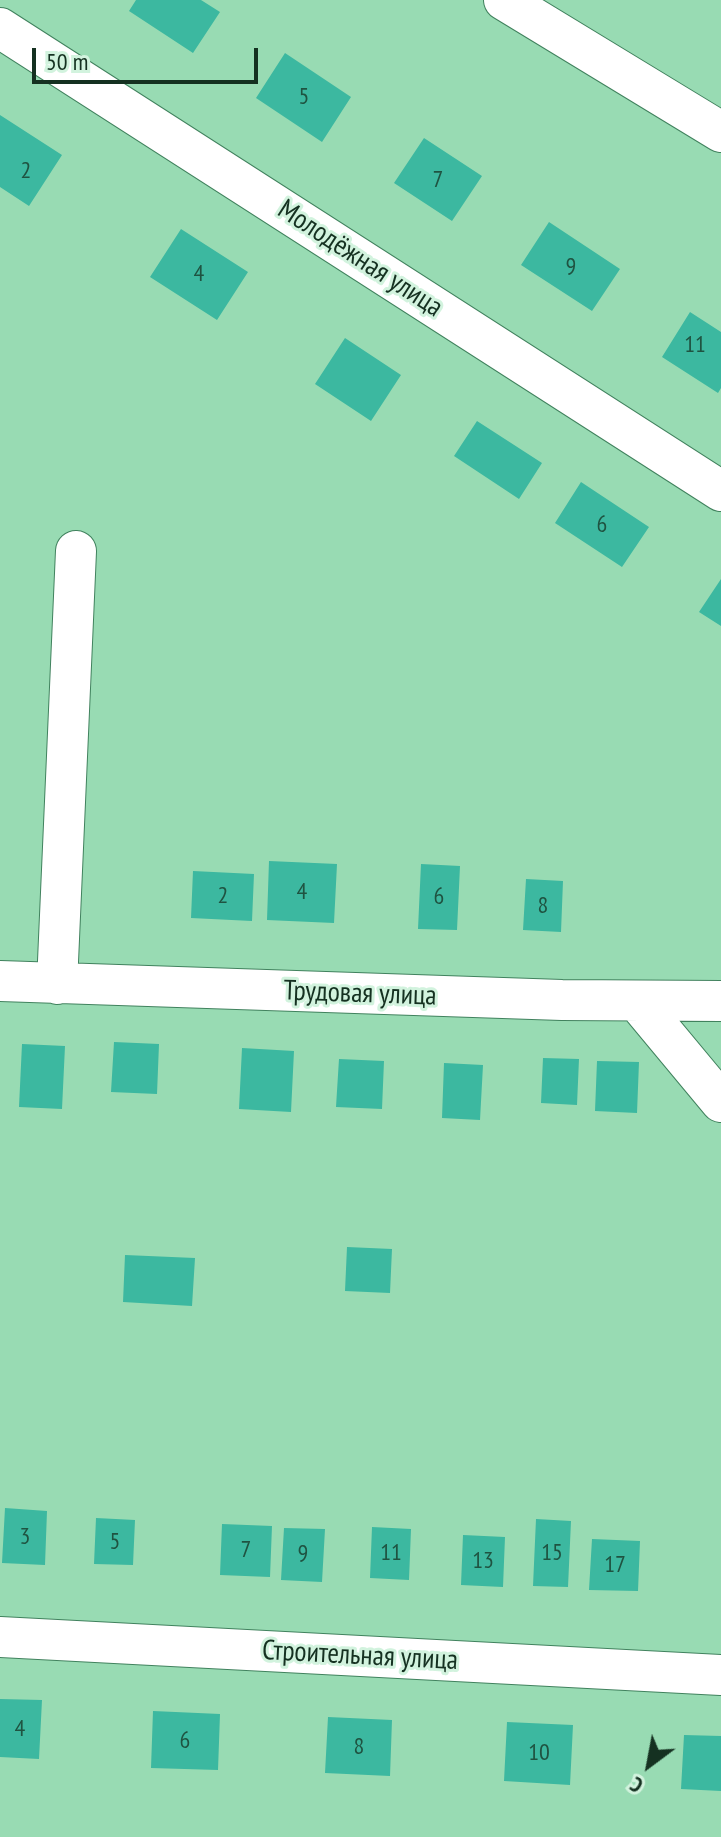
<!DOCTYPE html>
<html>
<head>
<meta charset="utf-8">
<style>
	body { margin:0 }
	#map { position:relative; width:721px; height:1837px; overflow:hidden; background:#98dbb3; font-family:"PT Sans Narrow",sans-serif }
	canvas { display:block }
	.north { position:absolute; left:609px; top:1725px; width:80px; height:80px; -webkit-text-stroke:6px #d2f3de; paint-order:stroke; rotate:212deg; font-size:22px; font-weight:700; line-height:32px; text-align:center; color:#153121 }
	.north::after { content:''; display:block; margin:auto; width:28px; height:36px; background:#153121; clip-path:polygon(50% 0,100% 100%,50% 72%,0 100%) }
	.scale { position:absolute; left:32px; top:48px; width:226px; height:36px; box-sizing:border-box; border:4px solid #153121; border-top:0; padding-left:10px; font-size:24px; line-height:28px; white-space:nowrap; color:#153121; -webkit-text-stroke:6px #d2f3de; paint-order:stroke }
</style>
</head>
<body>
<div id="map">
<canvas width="721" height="1837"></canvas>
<div class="north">С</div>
<div class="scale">50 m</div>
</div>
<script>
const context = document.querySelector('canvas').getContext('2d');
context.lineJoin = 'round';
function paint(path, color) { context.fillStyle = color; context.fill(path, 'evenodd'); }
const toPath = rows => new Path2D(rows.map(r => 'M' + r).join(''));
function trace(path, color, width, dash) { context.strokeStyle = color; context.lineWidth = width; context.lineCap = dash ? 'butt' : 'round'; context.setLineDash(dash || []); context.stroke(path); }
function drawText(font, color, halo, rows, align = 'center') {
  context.font = font + ' "PT Sans Narrow",sans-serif'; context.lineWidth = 6; context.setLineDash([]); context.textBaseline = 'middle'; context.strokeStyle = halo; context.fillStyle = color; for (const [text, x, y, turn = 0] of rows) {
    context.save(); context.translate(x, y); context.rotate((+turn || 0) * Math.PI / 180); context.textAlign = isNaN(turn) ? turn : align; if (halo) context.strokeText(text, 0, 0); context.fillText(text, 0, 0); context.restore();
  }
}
const building = toPath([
	[136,0,201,0,220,12,193,53,129,11],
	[285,53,351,97,322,142,256,98],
	[0,115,62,155,29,206,0,187],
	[424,138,482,176,452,221,394,183],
	[549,222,620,269,592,311,521,265],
	[181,229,248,272,217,320,150,277],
	[690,312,721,332,721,388,718,393,662,357],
	[345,338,401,375,371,421,315,384],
	[477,421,542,463,519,499,454,456],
	[581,482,649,527,622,567,555,523],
	[721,579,721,626,699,612],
	[269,861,337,864,334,923,267,920],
	[421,864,460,866,457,930,418,929],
	[193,871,254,874,252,921,191,918],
	[526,879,563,881,561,932,523,930],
	[114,1042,159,1044,157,1094,111,1092],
	[22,1044,65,1046,62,1109,19,1107],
	[242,1048,294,1051,291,1112,239,1109],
	[543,1058,579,1059,577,1105,541,1103],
	[339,1059,384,1061,382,1109,336,1107],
	[597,1061,639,1062,637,1113,595,1111],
	[444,1063,483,1065,480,1120,442,1118],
	[347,1247,392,1249,390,1293,345,1291],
	[125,1255,195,1258,192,1306,123,1302],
	[5,1508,47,1511,45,1565,2,1563],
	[96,1518,135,1520,133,1565,94,1564],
	[536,1519,571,1521,568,1587,533,1586],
	[222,1524,272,1526,270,1577,220,1575],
	[372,1527,411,1529,409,1580,370,1578],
	[284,1528,325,1529,322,1582,281,1580],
	[463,1535,505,1537,503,1587,461,1585],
	[592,1539,640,1541,638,1591,589,1590],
	[0,1699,42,1700,39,1759,0,1757],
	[153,1711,220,1714,218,1770,151,1768],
	[328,1717,392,1720,390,1776,325,1773],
	[507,1722,573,1725,570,1785,504,1781],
	[684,1735,721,1736,721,1791,681,1789]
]);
const minor = toPath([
	[504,0,721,132],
	[0,28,721,491],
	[0,981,562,1000,721,1001],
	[57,984,76,551],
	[637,1001,721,1102],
	[0,1637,721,1675]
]);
const numberNames = [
	["5",304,97],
	["2",26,171],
	["7",438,180],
	["9",571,267],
	["4",199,274],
	["11",695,345],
	["6",602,525],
	["4",302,892],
	["2",223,896],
	["6",439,897],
	["8",543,906],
	["3",25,1537],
	["5",115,1542],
	["7",246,1550],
	["11",391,1553],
	["15",552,1553],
	["9",303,1554],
	["13",483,1561],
	["17",615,1565],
	["4",20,1729],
	["6",185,1741],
	["8",359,1747],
	["10",539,1753]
];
const streetNames = [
	["Молодёжная улица",360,259,33],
	["Трудовая улица",360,994,2],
	["Строительная улица",360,1656,3]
];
paint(building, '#3cb8a0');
trace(minor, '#41825e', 42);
trace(minor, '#fff', 40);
drawText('24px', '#1f5341', null, numberNames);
drawText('28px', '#153121', '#d2f3de', streetNames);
</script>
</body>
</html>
